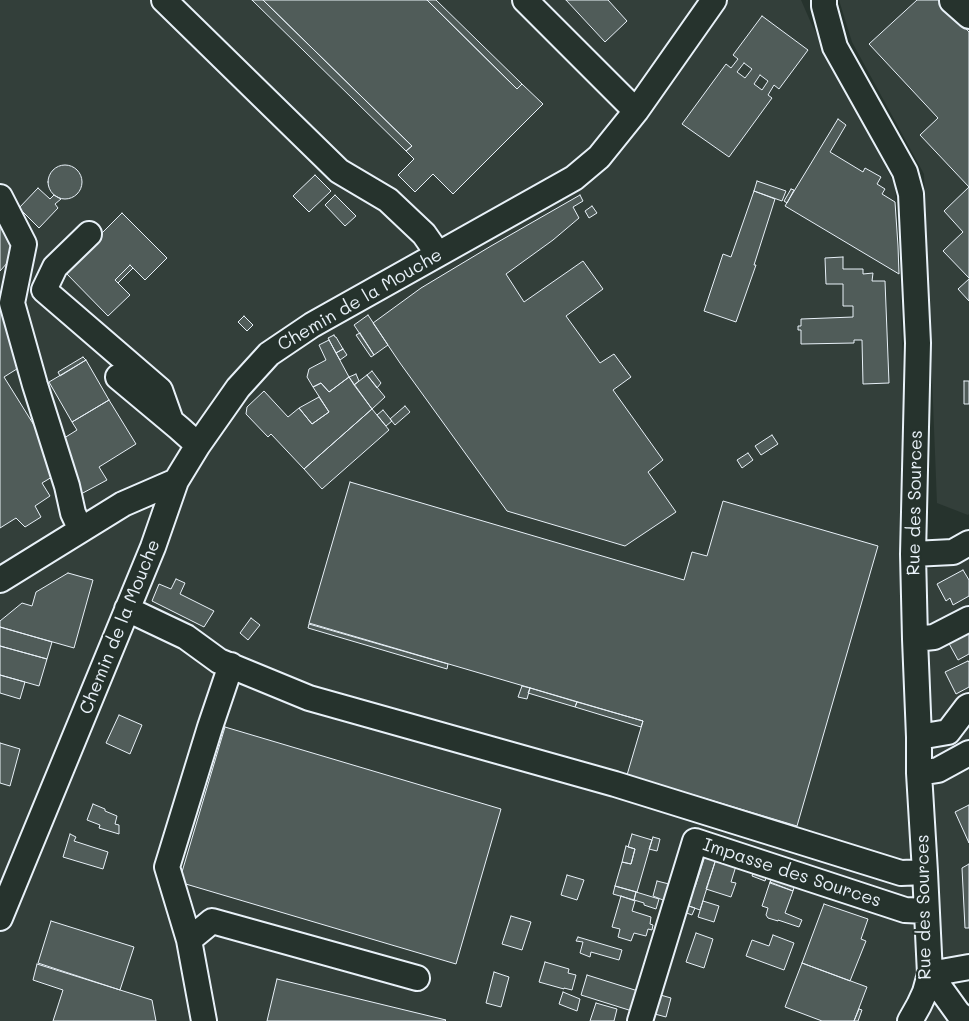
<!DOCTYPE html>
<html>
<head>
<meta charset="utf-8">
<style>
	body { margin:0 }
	canvas { display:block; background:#26332d }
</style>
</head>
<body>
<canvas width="969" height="1021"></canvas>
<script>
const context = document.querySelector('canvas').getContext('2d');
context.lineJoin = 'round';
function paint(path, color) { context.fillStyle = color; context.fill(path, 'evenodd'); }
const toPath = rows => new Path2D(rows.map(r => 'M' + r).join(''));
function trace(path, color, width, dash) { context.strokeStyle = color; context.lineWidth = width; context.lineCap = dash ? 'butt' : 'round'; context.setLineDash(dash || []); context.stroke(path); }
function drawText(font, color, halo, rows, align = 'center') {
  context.font = font + ' Mali,sans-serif'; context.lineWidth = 4.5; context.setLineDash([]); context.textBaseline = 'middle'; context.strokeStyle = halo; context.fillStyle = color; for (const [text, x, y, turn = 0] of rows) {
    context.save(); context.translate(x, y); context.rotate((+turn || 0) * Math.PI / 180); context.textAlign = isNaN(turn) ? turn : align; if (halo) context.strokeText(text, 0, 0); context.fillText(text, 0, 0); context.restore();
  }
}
const built = toPath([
	[0,0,801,0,811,23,895,185,900,275,905,448,902,572,944,567,969,554,969,953,934,1002,958,1021,0,1021],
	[839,0,969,0,969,514,968,515,937,503,924,174,852,42]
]);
const building = toPath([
	[252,0,263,0,412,146,406,151,252,0],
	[263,0,427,0,517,89,522,84,543,104,453,194,433,174,415,192,398,175,414,159,406,151,412,146,263,0],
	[427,0,436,0,522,84,517,89,427,0],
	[566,0,608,0,627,21,605,42,566,0],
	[917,0,939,0,969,32,969,187,920,135,938,118,869,44,917,0],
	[762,16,808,50,779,89,774,85,768,95,772,98,729,157,682,124,726,64,731,68,738,59,733,55,762,16],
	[744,63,752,69,745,78,737,72,744,63],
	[760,75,768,81,762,90,754,84,760,75],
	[838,119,846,125,830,152,863,172,865,168,881,177,877,184,885,189,882,194,895,202,898,246,899,274,785,206,838,119],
	'48 182a17 17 0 1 1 34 0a17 17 0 1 1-34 0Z',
	[315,175,331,191,309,212,293,196,315,175],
	[757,181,786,191,782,201,754,191,757,181],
	[969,187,969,278,943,251,963,232,944,211,969,187],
	[38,188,50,199,54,195,61,199,55,204,58,208,39,228,19,208,38,188],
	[791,189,794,190,787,203,784,201,791,189],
	[754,191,775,199,754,265,756,265,736,322,704,311,723,254,731,257,754,191],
	[335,195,356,216,345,226,325,205,335,195],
	[580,195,583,201,573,207,579,218,553,240,506,274,524,302,583,261,603,289,566,316,600,363,614,354,631,377,613,390,663,460,648,472,676,512,625,546,507,511,400,363,373,323,421,288,491,246,580,195],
	[592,206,597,213,589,218,585,211,592,206],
	[122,213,167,258,145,280,130,265,115,280,130,295,108,316,64,271,122,213],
	[0,221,17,252,0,271,0,221],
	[843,257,843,269,863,269,863,274,873,273,872,281,885,281,889,383,863,384,862,340,854,340,854,343,801,344,801,330,798,330,798,326,801,326,801,319,853,317,853,306,843,306,843,284,826,284,825,258,843,257],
	[130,265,133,268,118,283,115,280,130,265],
	[969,279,969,301,958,289,969,279],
	[0,299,20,367,4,377,47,446,57,474,42,483,50,496,35,506,41,517,25,527,16,518,0,528,0,299],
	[368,315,388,345,374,355,354,325,368,315],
	[244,316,253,325,247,331,238,322,244,316],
	[360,333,374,355,371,357,356,335,360,333],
	[334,335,335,337,336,337,343,349,336,353,328,338,334,335],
	[329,340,349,377,329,392,321,383,313,387,307,377,309,369,326,360,319,345,329,340],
	[343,349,347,355,340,360,336,353,343,349],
	[83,357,86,360,60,376,58,372,83,357],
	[86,360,109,400,72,422,49,382,86,360],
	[372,371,381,383,377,388,367,375,372,371],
	[356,374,359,381,354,385,349,377,356,374],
	[367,375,385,397,372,409,354,385,367,375],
	[349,377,372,409,304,469,271,434,268,437,246,414,247,407,264,391,288,417,299,408,312,424,329,412,313,387,321,383,329,392,349,377],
	[964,381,969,381,969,404,964,404,964,381],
	[319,397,329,412,312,424,299,408,319,397],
	[109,400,136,444,99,467,107,480,81,494,61,440,77,430,72,422,109,400],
	[405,406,410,412,395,425,390,419,405,406],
	[372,409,389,430,322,489,304,469,372,409],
	[383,410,392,421,386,426,377,415,383,410],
	[772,435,778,444,761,455,755,446,772,435],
	[748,453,753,460,742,468,737,460,748,453],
	[350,482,684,580,692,552,707,556,723,501,878,546,797,826,627,775,643,721,309,623,350,482],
	[963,570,969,580,969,596,953,605,950,598,946,601,937,584,963,570],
	[68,573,93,580,74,648,0,627,0,621,22,603,32,606,36,592,68,573],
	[176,579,185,583,180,594,214,611,204,627,152,601,159,584,171,589,176,579],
	[251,618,260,625,248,640,240,633,251,618],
	[309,624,448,664,447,669,308,628,309,624],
	[969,626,969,654,958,660,946,638,969,626],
	[0,627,52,642,47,659,0,646,0,627],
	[0,646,47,659,39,686,0,675,0,646],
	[968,661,969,662,969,687,956,694,945,672,968,661],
	[0,675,25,682,20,699,0,693,0,675],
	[522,686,530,688,527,699,518,697,522,686],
	[530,688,577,702,575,707,528,693,530,688],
	[577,702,643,721,641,727,575,707,577,702],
	[119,715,142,725,130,754,106,743,119,715],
	[225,727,501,809,456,964,179,882,225,727],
	[0,743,20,749,10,786,0,783,0,743],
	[93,804,105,809,105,811,117,816,115,824,119,825,119,834,99,828,100,825,87,820,93,804],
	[969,805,969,843,955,812,969,805],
	[70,834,76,837,74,841,108,852,103,869,63,857,70,834],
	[632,834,652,840,637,892,615,886,622,862,631,864,635,849,628,847,632,834],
	[653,837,660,839,657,851,649,849,653,837],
	[626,846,635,849,631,864,622,862,626,846],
	[705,856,716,859,700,910,686,905,692,886,695,887,705,856],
	[716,859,736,866,731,882,736,883,731,897,706,889,716,859],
	[969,864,969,928,965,928,962,868,969,864],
	[755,868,768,872,765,881,752,876,755,868],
	[773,874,796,881,793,891,770,883,773,874],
	[567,875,584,880,577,900,561,895,567,875],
	[657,881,673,885,668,902,653,896,657,881],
	[770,882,793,891,785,913,802,920,799,927,778,920,778,921,768,918,766,915,768,908,762,906,770,882],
	[615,886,636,892,634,900,613,894,615,886],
	[636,892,659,899,656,909,644,905,644,903,634,900,636,892],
	[621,896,635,901,632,911,651,917,650,924,653,925,652,930,648,929,646,936,634,933,631,941,618,937,620,929,612,927,621,896],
	[703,901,719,906,714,922,698,917,703,901],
	[824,904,868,919,861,939,866,941,850,981,802,963,824,904],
	[686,905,695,908,692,915,684,912,686,905],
	[511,916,531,922,522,950,502,944,511,916],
	[51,921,134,947,120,990,38,963,51,921],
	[696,933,713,939,704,968,686,962,696,933],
	[773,935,794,943,784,970,746,956,752,940,769,946,773,935],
	[578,937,622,950,619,960,591,952,590,957,580,953,583,942,576,941,578,937],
	[545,962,569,969,568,973,576,975,572,990,564,988,564,989,539,982,545,962],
	[802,963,867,987,854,1021,822,1021,785,1007,802,963],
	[37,964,152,1000,156,1021,53,1021,63,990,33,980,37,964],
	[494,972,509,977,501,1007,486,1003,494,972],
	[587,975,638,991,632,1011,581,995,587,975],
	[277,979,446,1020,445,1021,267,1021,277,979],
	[563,992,580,999,577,1011,559,1004,563,992],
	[657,994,671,998,666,1017,651,1013,657,994],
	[596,1003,617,1009,614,1021,590,1021,596,1003],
	[859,1009,862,1010,858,1021,854,1021,859,1009]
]);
const minor = toPath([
	[164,0,339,171,388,200,424,234,438,254],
	[525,0,636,111],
	[824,0,824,6,835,47,905,172,911,194,918,343,913,554,915,639,919,737,919,773,925,872,930,974,925,992,919,1005,910,1021],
	[953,0,952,1,969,16],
	[0,197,24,244,12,303,35,385,67,486,73,513,81,530],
	[89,234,55,267,44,290,160,390,171,421],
	[118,377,179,428,198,445],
	[913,554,953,552,969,543],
	[0,580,123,504,176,481],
	[127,609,186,637,219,661,309,698,615,784,901,873,925,872],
	[915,639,934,637,969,619],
	[919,737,948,732,967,707,969,706],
	[919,773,938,770,969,753],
	[0,918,153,547,176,481,198,445,238,388,269,354,312,325,574,178,599,157,636,111,714,0],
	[189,940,167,867,210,727,231,665],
	[930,974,958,1013,968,1021],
	[930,974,969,967],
	[204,1021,189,940,212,921,417,978],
	[640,1021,695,841,905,910,926,911]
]);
const streetNames = [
	["Chemin de la Mouche",360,300,-30],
	["Rue des Sources",915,503,-89],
	["Chemin de la Mouche",120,627,-68],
	["Impasse des Sources",792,873,18],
	["Rue des Sources",924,907,-91]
];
paint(built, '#333f3a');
paint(building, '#505c59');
trace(building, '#e8f1f8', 1);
trace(minor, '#e8f1f8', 28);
trace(minor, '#26332d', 24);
drawText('18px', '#e8f1f8', '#26332d', streetNames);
</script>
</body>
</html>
